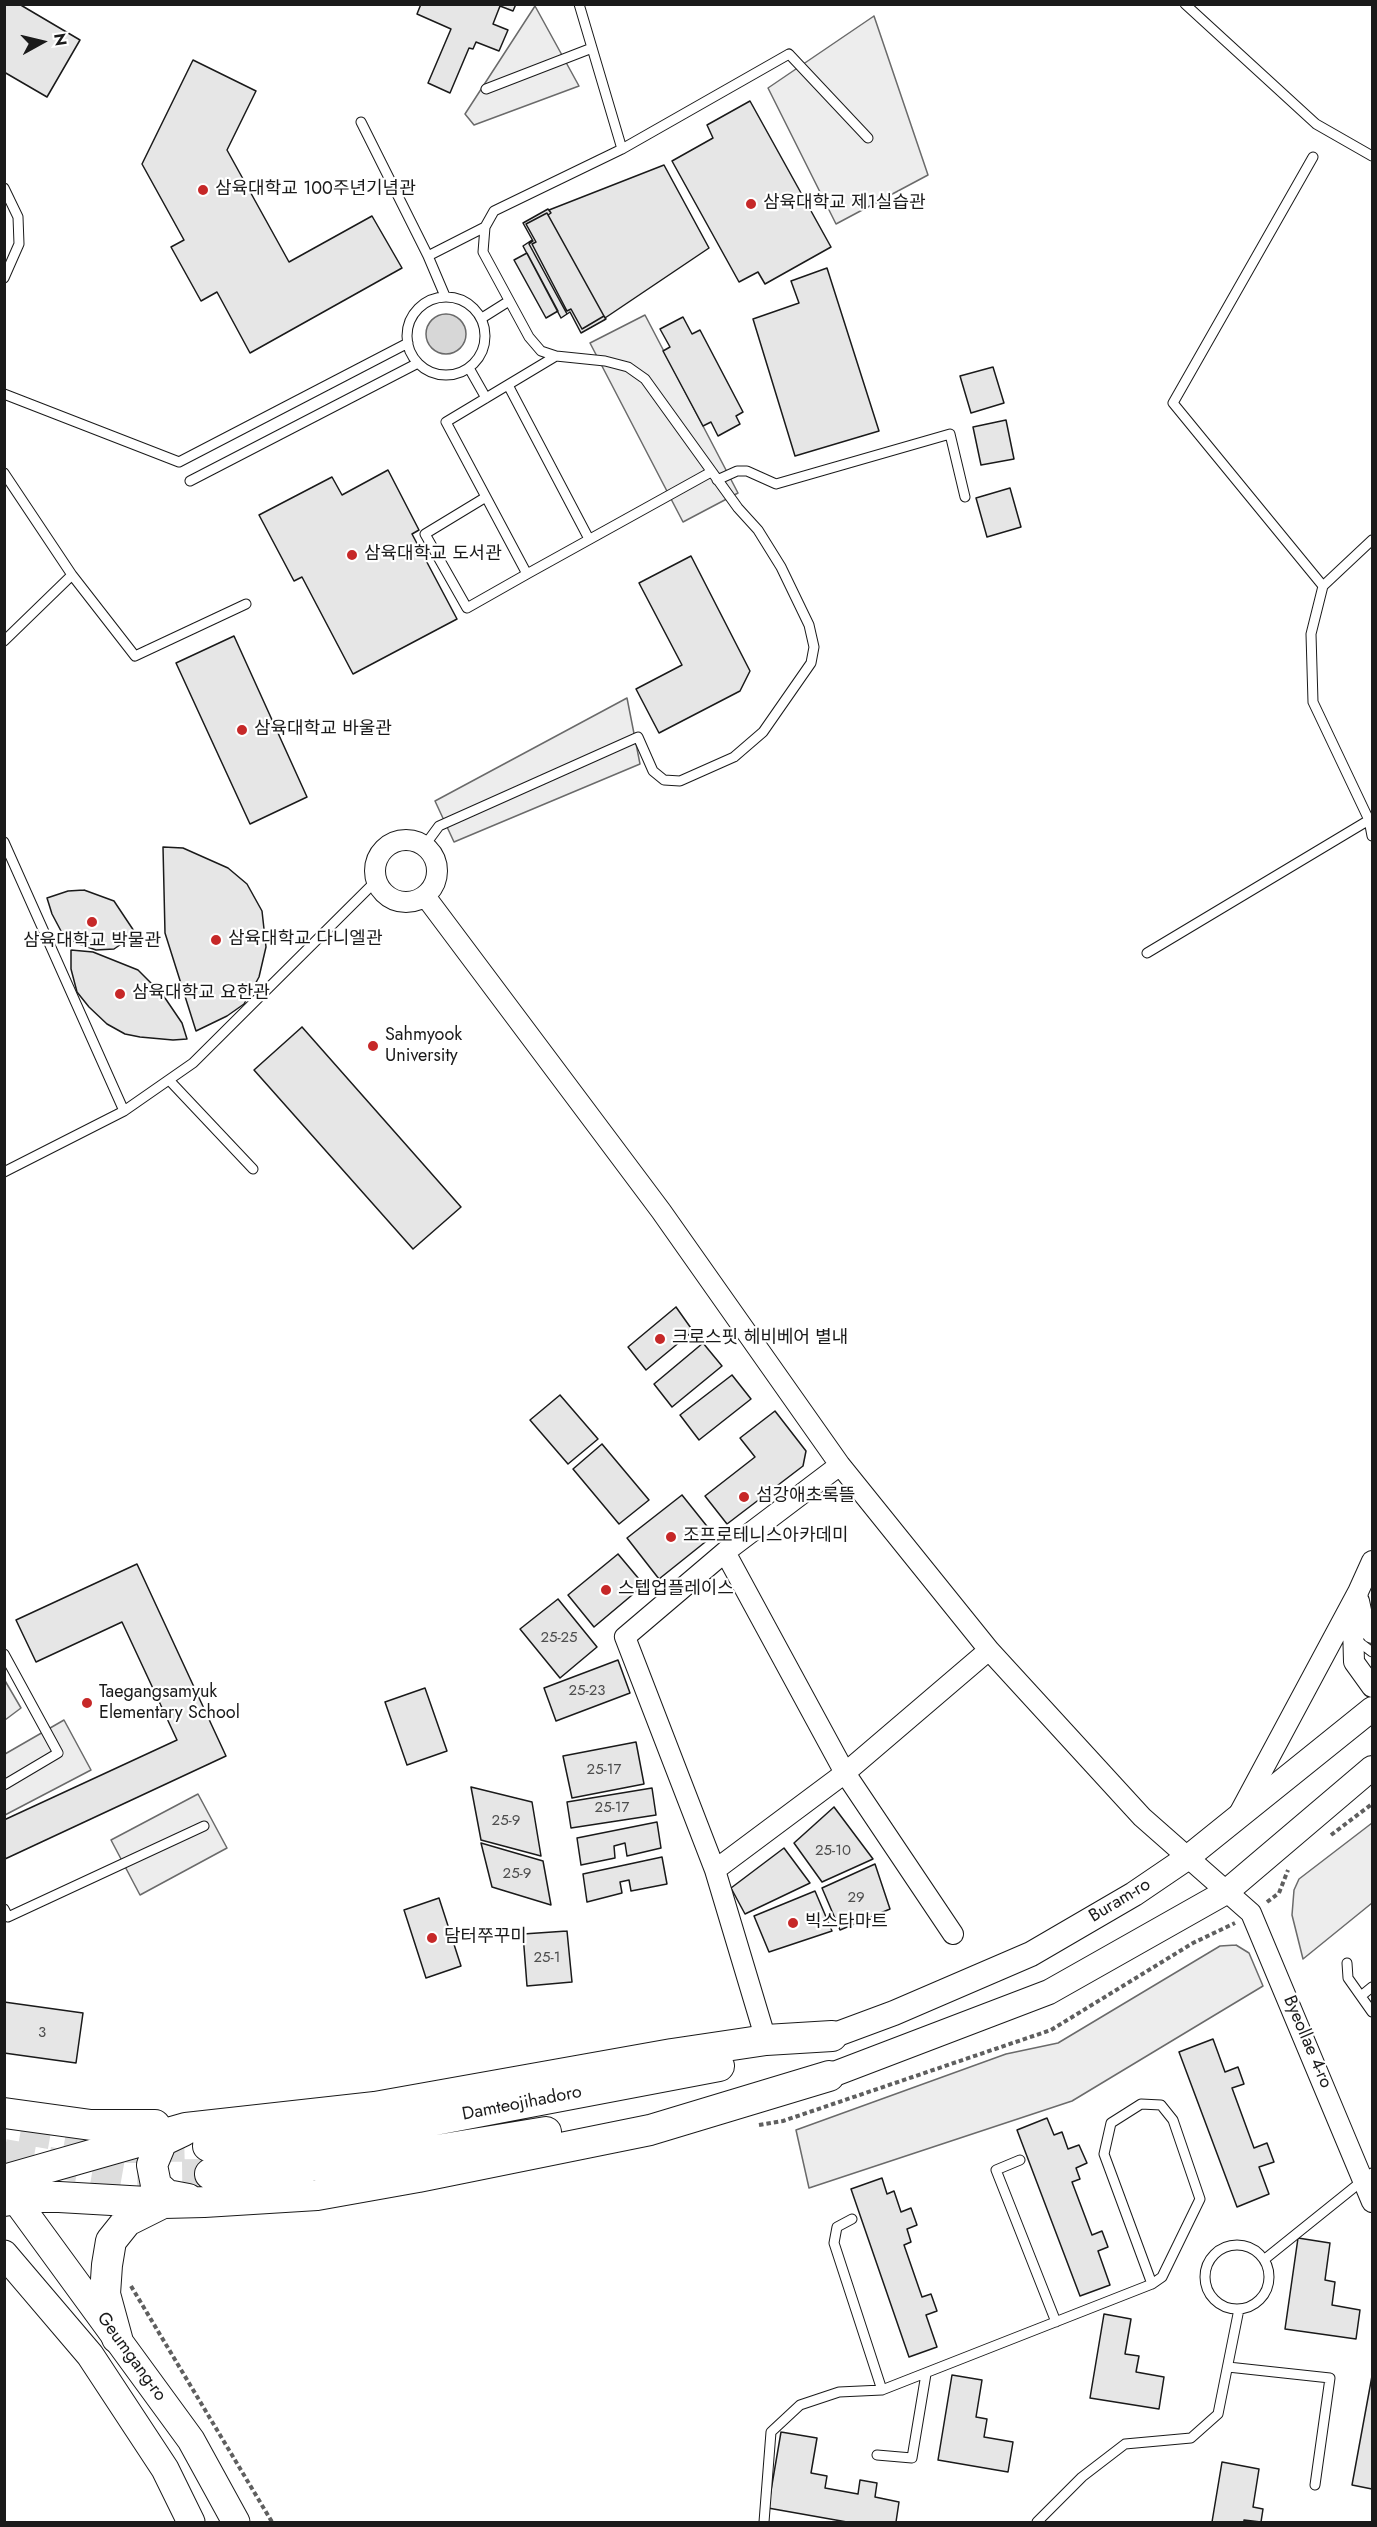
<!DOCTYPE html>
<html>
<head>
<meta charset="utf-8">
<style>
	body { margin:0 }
	#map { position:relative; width:1377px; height:2527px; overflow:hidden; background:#fff; font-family:Jost,sans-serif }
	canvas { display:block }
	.frame { position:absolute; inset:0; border:6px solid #1a1a1a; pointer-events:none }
	.north { position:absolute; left:12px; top:12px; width:60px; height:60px; -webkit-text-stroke:4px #fff; paint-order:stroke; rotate:82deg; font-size:16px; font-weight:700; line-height:24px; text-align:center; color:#1a1a1a }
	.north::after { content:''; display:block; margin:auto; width:21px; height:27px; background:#1a1a1a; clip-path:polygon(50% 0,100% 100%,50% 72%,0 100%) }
</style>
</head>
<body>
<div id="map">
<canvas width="1377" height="2527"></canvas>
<div class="frame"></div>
<div class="north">N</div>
</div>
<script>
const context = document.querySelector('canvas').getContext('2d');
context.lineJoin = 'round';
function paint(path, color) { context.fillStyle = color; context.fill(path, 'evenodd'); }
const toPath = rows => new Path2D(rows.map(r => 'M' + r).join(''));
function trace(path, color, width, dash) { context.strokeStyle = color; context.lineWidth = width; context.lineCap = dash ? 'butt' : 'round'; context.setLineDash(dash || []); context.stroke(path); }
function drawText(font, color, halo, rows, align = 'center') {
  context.font = font + ' Jost,"Noto Sans KR",sans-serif'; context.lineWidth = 4.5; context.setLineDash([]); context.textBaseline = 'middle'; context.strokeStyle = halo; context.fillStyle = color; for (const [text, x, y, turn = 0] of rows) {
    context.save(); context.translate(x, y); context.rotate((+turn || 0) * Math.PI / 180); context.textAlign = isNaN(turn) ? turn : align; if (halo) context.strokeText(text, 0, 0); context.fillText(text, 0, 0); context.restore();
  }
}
const built = toPath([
	[535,6,579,86,474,125,465,114,535,6],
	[874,16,928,175,836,224,768,88,874,16],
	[645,315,738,493,683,522,590,343,645,315],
	[627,698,640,764,454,842,435,801,627,698],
	[4,1679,21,1708,5,1720,4,1720,4,1679],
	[64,1720,91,1770,5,1815,5,1754,64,1720],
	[198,1794,227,1848,140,1895,111,1840,198,1794],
	[1372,1823,1372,1903,1303,1959,1292,1915,1294,1890,1299,1879,1372,1823],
	[1236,1945,1249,1953,1263,1986,1072,2101,809,2188,796,2130,1006,2054,1058,2043,1220,1946,1236,1945]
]);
const water = toPath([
	'426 334a20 20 0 1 1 40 0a20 20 0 1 1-40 0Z'
]);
const building = toPath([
	[4,4,19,4,80,40,47,97,4,72,4,4],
	[421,4,516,4,513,11,500,6,493,24,508,30,499,51,476,42,473,49,469,48,450,93,428,83,451,29,417,14,421,4],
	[193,60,256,91,227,150,289,262,372,216,402,268,250,353,217,292,201,301,171,247,184,240,142,164,193,60],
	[750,101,831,247,765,284,758,272,739,282,672,161,713,138,707,125,750,101],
	[664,165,709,248,605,318,548,215,551,213,549,210,664,165],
	[548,209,551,213,548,215,547,213,526,224,536,242,532,244,567,311,571,309,582,329,604,316,606,319,581,333,570,312,567,314,529,244,533,241,523,223,548,209],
	[547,213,604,316,582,329,571,309,567,311,532,244,536,242,526,224,547,213],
	[532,240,529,244,567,314,570,312,561,318,523,246,532,240],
	[527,253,558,311,546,318,514,260,527,253],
	[827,268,879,431,795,456,753,319,799,303,791,281,827,268],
	[683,317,692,334,700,330,743,412,736,416,740,424,718,436,711,422,703,426,663,351,670,347,660,329,683,317],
	[993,367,1004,403,971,413,960,376,993,367],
	[1006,420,1014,459,981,465,973,427,1006,420],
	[388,470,419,530,412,534,457,619,353,674,302,577,294,581,259,515,332,477,342,495,388,470],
	[1010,488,1021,527,987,537,976,498,1010,488],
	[691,556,750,671,740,691,659,733,636,689,682,665,639,583,691,556],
	[234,636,307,797,250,824,176,663,234,636],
	[163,847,183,848,228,868,247,884,262,911,266,947,259,977,244,1004,227,1016,196,1031,165,933,163,847],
	[84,890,114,901,136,934,114,949,96,950,76,943,61,931,52,914,47,898,68,891,84,890],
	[71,950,93,952,138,970,163,995,182,1023,187,1039,173,1040,140,1037,125,1034,107,1024,89,1007,77,992,71,969,71,950],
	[302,1027,461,1207,413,1249,254,1070,302,1027],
	[676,1307,693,1331,646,1370,628,1347,676,1307],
	[703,1343,722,1366,672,1407,654,1384,703,1343],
	[732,1375,751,1399,699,1440,680,1415,732,1375],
	[560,1395,598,1439,568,1464,530,1420,560,1395],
	[775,1411,806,1451,803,1466,727,1524,705,1496,755,1457,740,1438,775,1411],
	[602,1444,649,1500,619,1524,573,1469,602,1444],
	[682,1495,714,1535,659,1579,627,1538,682,1495],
	[618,1554,644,1585,594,1627,568,1595,618,1554],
	[137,1564,226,1756,5,1859,4,1820,177,1740,122,1622,36,1662,16,1620,137,1564],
	[558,1599,597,1647,560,1678,520,1629,558,1599],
	[618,1660,630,1693,556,1721,544,1688,618,1660],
	[425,1688,447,1751,407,1765,385,1702,425,1688],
	[636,1742,644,1784,572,1798,563,1756,636,1742],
	[471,1787,532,1802,541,1856,481,1840,471,1787],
	[652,1788,656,1815,571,1828,567,1802,652,1788],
	[834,1807,873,1859,822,1882,794,1843,834,1807],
	[657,1822,661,1848,627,1856,625,1843,614,1846,615,1858,581,1865,577,1838,657,1822],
	[481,1843,543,1861,551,1905,492,1887,481,1843],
	[784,1848,810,1883,745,1914,731,1888,784,1848],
	[662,1857,667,1884,631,1891,629,1880,620,1882,622,1893,587,1902,583,1874,662,1857],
	[875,1864,890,1909,840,1930,822,1888,875,1864],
	[815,1891,832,1931,769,1952,754,1916,815,1891],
	[439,1898,461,1966,426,1978,404,1910,439,1898],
	[567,1931,572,1982,527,1986,523,1934,567,1931],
	[4,2002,83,2013,76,2063,4,2053,4,2002],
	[1213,2039,1225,2072,1238,2067,1244,2084,1232,2088,1254,2148,1267,2143,1274,2162,1259,2167,1269,2194,1237,2207,1179,2052,1213,2039],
	[1047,2118,1054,2135,1062,2132,1068,2149,1079,2145,1087,2163,1076,2168,1080,2179,1072,2182,1092,2235,1102,2231,1108,2247,1098,2251,1110,2285,1080,2296,1017,2130,1047,2118],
	[882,2178,887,2194,894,2191,901,2212,911,2208,917,2225,907,2229,911,2242,904,2245,922,2297,931,2294,937,2311,926,2315,937,2347,909,2357,851,2189,882,2178],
	[1298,2238,1330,2243,1325,2280,1335,2282,1332,2305,1360,2310,1356,2339,1285,2329,1298,2238],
	[1104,2314,1131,2319,1125,2354,1139,2356,1136,2372,1164,2377,1159,2409,1090,2398,1104,2314],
	[952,2375,982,2380,976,2417,987,2419,984,2437,1013,2442,1008,2472,938,2460,952,2375],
	[1372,2376,1372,2489,1352,2485,1372,2376],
	[781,2432,817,2438,811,2473,827,2476,825,2488,858,2494,860,2480,877,2483,875,2497,899,2502,896,2522,847,2522,768,2508,781,2432],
	[1222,2462,1259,2469,1253,2507,1263,2509,1261,2522,1244,2520,1244,2522,1212,2522,1222,2462]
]);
const primaryTunnel = toPath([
	[21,2129,129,2148,208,2146],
	[4,2154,123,2175,210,2174]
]);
const path = toPath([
	[1331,1835,1372,1804],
	[1267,1902,1279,1893,1288,1870],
	[759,2125,783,2121,1051,2030,1193,1943,1235,1923],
	[131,2286,272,2522]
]);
const service = toPath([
	[1185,4,1316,124,1372,156],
	[486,89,592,48],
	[361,122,428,256],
	[622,149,789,54,868,138],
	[1313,157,1173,403,1323,586],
	[4,188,18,217,19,244,4,278],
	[445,296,428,256,485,227],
	'407 336a39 39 0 1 1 78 0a39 39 0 1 1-78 0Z',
	[482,318,509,301],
	[469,368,486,398,556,356],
	[508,385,589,539],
	[4,394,179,462,408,343],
	[486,398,446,422,527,574,711,472],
	[4,473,72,575,4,641],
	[717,480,737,471,747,471,776,484,950,434,965,497],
	[190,481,418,363],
	[486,497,425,534,467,608,527,574],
	[1372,540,1323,586,1311,634,1313,702,1369,820,1372,836],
	[72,575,135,656,246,604],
	[4,842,124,1111,193,1063,377,880],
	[425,845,439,826,638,737,653,771,664,780,680,781,734,757,763,732,811,663,814,647,809,625,781,567,758,530,738,508,645,379,628,367,605,361,556,356,541,351,529,337,483,252,485,227,494,211,622,149,579,4],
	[1147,953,1369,820],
	[169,1080,253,1169],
	[4,1172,124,1111],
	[1355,1639,1372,1652],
	[4,1654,58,1753,4,1785],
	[4,1909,8,1917,204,1826],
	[1347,1963,1348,1978,1372,2012],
	[1361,1996,1372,1987],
	[1020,2160,996,2170,1056,2322],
	[852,2219,837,2227,834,2243,882,2390],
	'1205 2277a32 32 0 1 1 64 0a32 32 0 1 1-64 0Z',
	[1265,2259,1372,2173],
	[1228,2367,1330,2378,1315,2485],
	[877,2455,912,2458,926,2374],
	[764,2522,771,2432,800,2405,839,2392,882,2390,1152,2284,1162,2277,1200,2199,1173,2120,1161,2105,1141,2104,1111,2123,1104,2154,1152,2284],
	[1037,2522,1082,2477,1125,2444,1191,2438,1218,2414,1239,2309]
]);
const minor = toPath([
	'375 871a31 31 0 1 1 62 0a31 31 0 1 1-62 0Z',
	[425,896,661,1211,840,1465,989,1650,1142,1817,1251,1913,1372,2202],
	[725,1552,845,1773,953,1934],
	[1372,1561,1358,1592,1353,1626,1354,1662,1372,1687],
	[1359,1601,1362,1615,1372,1633],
	[1240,1812,1358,1592],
	[715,1870,845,1773,989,1650],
	[766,2040,715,1870,625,1637,725,1552,840,1465]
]);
const tertiary = toPath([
	[832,2036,894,2013,1031,1954,1134,1894,1187,1858,1372,1709],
	[829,2076,1049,1992,1226,1892,1372,1768]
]);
const secondary = toPath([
	[15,2199,191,2440,236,2522],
	[4,2254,90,2355,165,2469,191,2522]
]);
const primary = toPath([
	[4,2113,91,2125,155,2125],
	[183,2131,162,2141,152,2165,156,2185,167,2195,188,2199],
	[208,2146,278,2143,377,2131,719,2066],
	[210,2174,383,2159,546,2132],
	[4,2180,186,2128,375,2107,672,2054,766,2040,832,2036],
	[4,2201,29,2197,59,2197,164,2203,204,2202,317,2195,418,2177,650,2130,829,2076],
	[117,2338,105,2294,107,2265,111,2241,127,2221,163,2203]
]);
const markers = [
	[203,190,6,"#c62828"],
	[751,204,6,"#c62828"],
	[352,555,6,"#c62828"],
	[242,730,6,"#c62828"],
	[92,922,6,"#c62828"],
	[216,940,6,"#c62828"],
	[120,994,6,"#c62828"],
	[373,1046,6,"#c62828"],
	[660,1339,6,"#c62828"],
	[744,1497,6,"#c62828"],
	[671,1537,6,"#c62828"],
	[606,1590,6,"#c62828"],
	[87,1703,6,"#c62828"],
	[793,1923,6,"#c62828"],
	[432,1938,6,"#c62828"]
];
const numberNames = [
	["25-25",559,1638],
	["25-23",587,1691],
	["25-17",604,1770],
	["25-17",612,1808],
	["25-9",506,1821],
	["25-10",833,1851],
	["25-9",517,1874],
	["29",856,1898],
	["25-1",547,1958],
	["3",42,2033]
];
const poiNames = [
	["삼육대학교 100주년기념관",215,190],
	["삼육대학교 제1실습관",763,204],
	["삼육대학교 도서관",364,555],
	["삼육대학교 바울관",254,730],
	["삼육대학교 다니엘관",228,940],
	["삼육대학교 박물관",92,942,"center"],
	["삼육대학교 요한관",132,994],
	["Sahmyook",385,1036],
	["University",385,1057],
	["크로스핏 헤비베어 별내",672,1339],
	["섬강애초록뜰",756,1497],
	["조프로테니스아카데미",683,1537],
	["스텝업플레이스",618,1590],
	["Taegangsamyuk",99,1693],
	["Elementary School",99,1714],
	["빅스타마트",805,1923],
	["담터쭈꾸미",444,1938]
];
const streetNames = [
	["Buram-ro",1120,1901,-31],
	["Byeollae 4-ro",1307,2042,67],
	["Damteojihadoro",522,2104,-11],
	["Geumgang-ro",131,2357,54]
];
paint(built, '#ededed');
trace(built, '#6a6a6a', 1.5);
paint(water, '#d7d7d7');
trace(water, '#6a6a6a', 1.5);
paint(building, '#e6e6e6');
trace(building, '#1a1a1a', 1.5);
trace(primaryTunnel, '#ddd', 30, [30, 15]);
trace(service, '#1a1a1a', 11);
trace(minor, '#1a1a1a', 22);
trace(tertiary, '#1a1a1a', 26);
trace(secondary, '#1a1a1a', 29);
trace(primary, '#1a1a1a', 32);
trace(path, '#5f5f5f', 4, [4.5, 3]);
trace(service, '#fff', 9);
trace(minor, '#fff', 20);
trace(tertiary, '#fff', 24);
trace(secondary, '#fff', 27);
trace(primary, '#fff', 30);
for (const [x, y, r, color] of markers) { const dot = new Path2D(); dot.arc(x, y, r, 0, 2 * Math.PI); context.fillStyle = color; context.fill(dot); trace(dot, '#fff', 2); }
drawText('15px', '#4d4d4d', null, numberNames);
drawText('18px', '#1a1a1a', '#fff', poiNames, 'left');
drawText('18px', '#1a1a1a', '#fff', streetNames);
</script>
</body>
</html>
